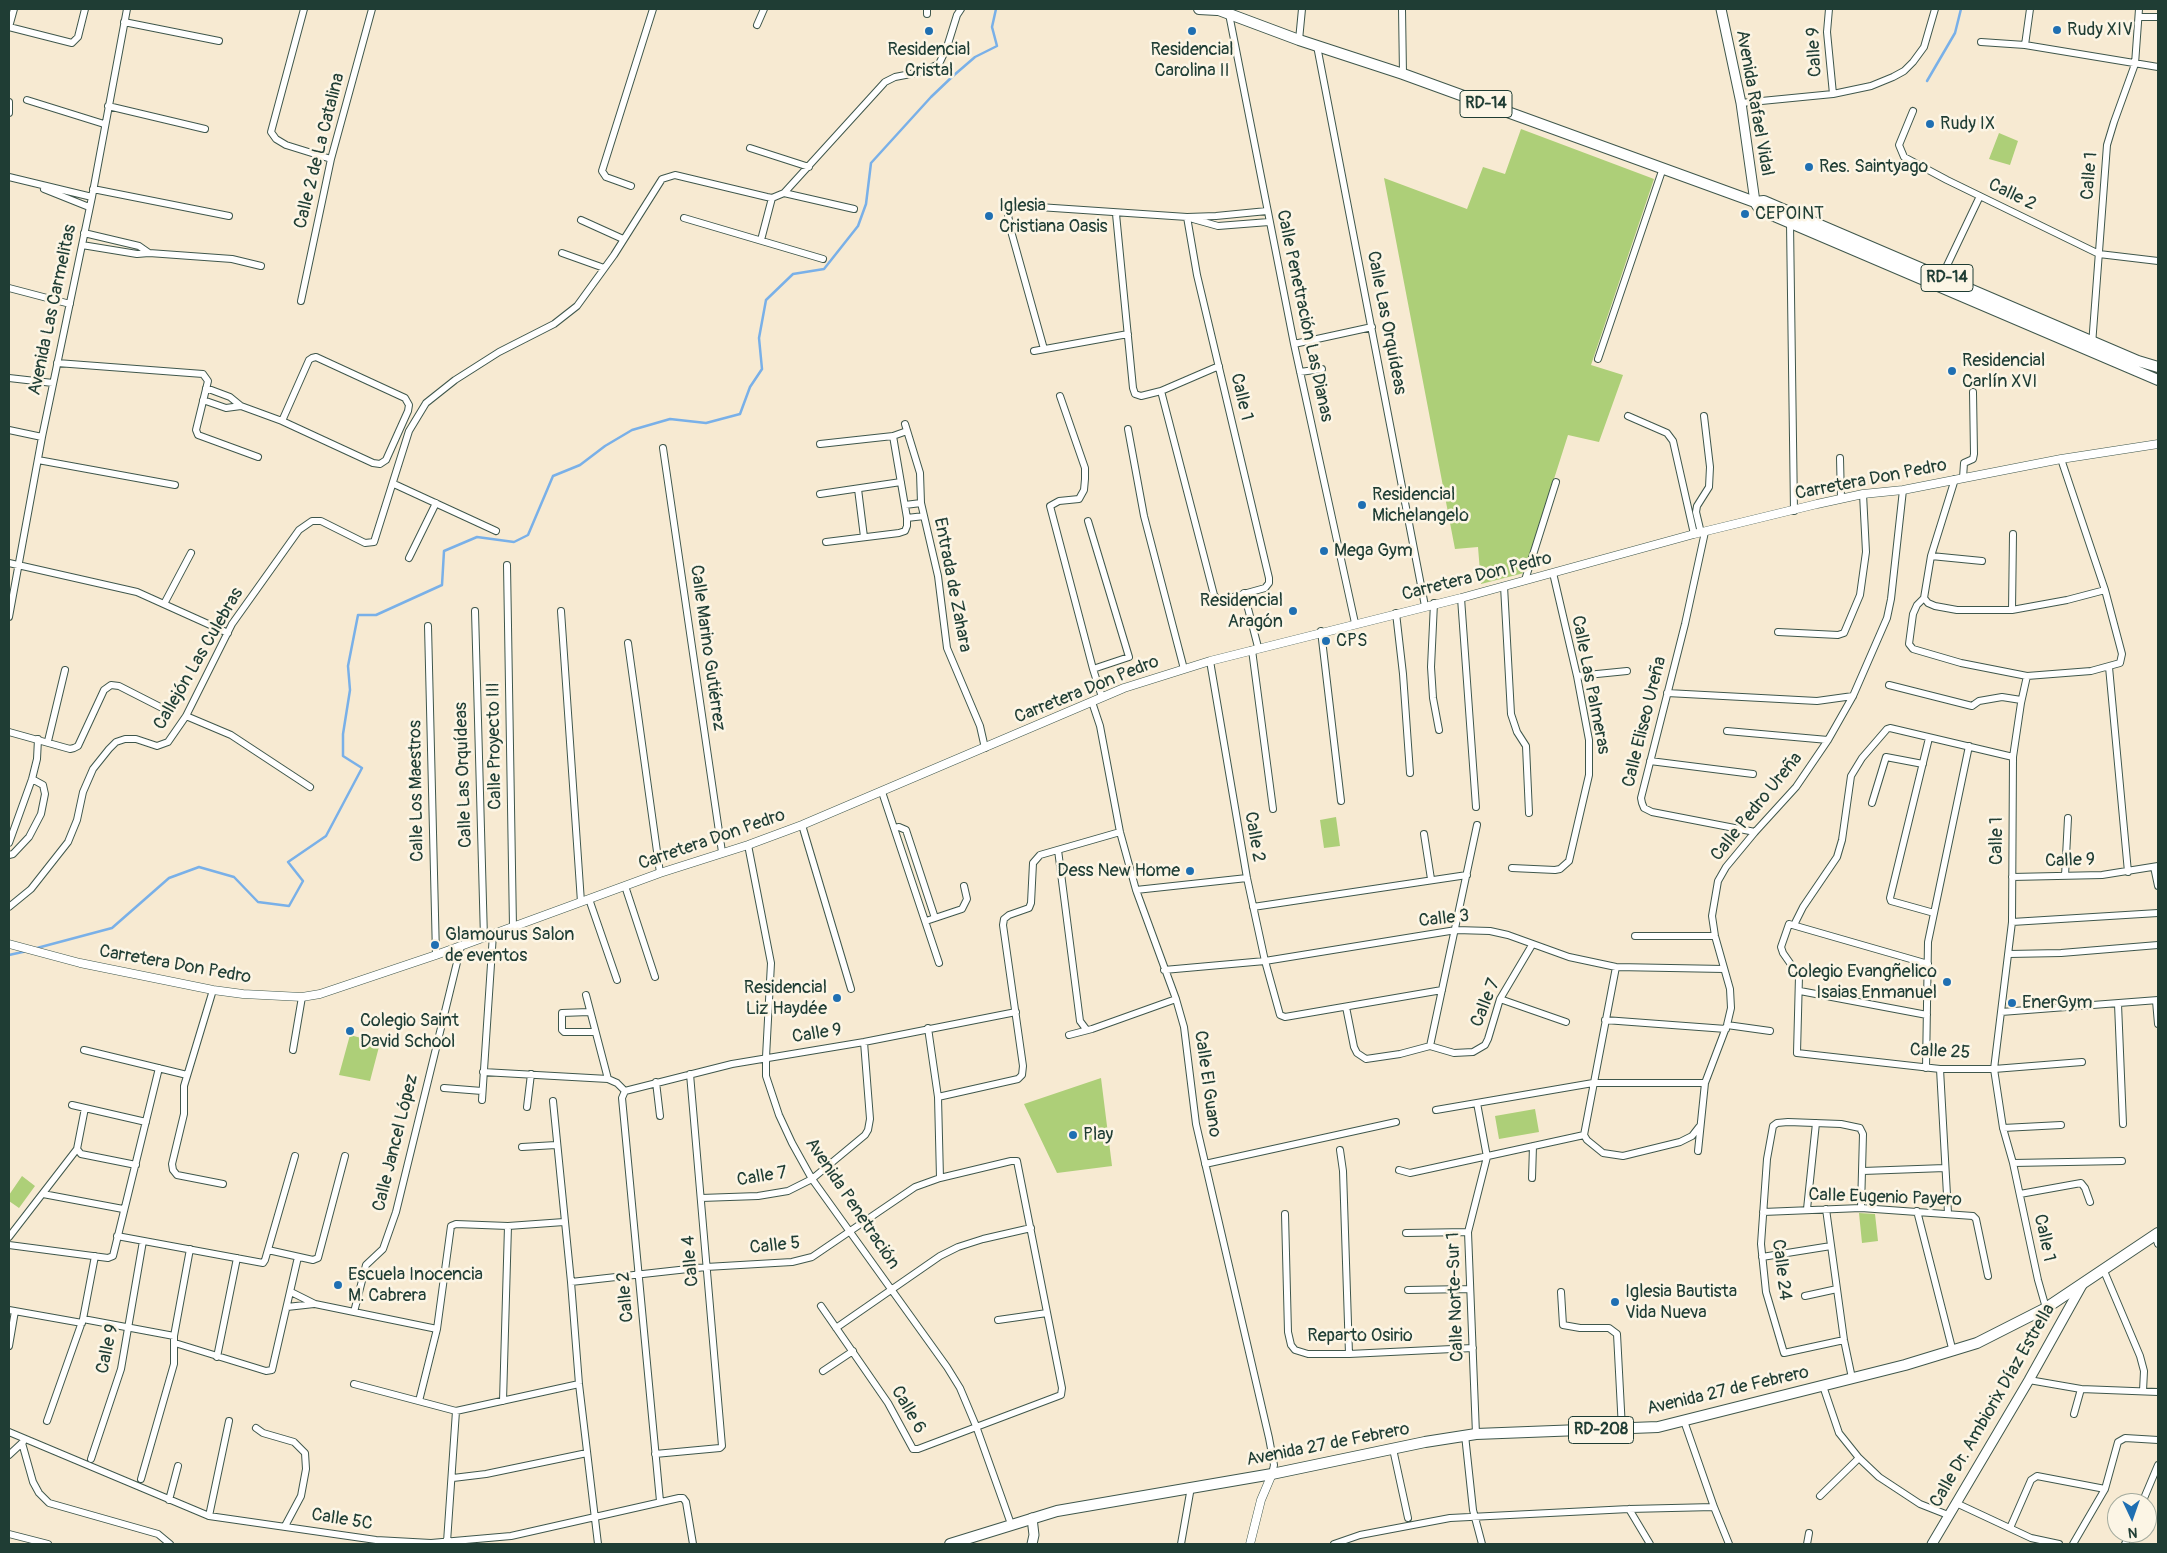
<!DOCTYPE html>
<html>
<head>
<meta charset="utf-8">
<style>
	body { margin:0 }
	#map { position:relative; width:2167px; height:1553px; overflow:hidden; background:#f7ead2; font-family:Pangolin,sans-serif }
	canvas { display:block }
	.frame { position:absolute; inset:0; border:10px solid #1f3d34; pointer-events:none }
	.north { position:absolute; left:2107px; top:1493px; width:50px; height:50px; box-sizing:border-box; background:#fcf5e5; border:1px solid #a4ab9e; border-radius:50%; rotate:177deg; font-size:14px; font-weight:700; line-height:20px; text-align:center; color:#1f3d34 }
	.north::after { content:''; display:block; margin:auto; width:18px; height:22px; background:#1f6fb2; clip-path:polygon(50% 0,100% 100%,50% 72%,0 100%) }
</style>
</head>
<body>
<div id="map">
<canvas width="2167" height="1553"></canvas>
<div class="frame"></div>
<div class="north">N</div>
</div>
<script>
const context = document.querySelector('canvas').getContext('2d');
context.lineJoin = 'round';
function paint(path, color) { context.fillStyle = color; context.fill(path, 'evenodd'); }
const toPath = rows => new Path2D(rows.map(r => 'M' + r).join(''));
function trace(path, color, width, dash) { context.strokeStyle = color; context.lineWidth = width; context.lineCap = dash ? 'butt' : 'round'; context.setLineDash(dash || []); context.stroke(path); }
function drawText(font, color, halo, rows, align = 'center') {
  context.font = font + ' Pangolin,sans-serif'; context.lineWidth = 5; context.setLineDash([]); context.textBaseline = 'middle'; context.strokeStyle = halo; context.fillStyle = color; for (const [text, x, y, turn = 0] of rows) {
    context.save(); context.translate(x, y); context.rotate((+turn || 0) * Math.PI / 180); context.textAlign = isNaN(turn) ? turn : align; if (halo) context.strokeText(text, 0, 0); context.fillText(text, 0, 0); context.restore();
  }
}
const green = toPath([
	[1521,129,1654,179,1591,365,1623,375,1599,442,1568,435,1524,573,1481,584,1478,547,1455,549,1384,178,1467,209,1483,167,1505,174],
	[1999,133,2018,141,2010,165,1989,159],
	[1336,817,1340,846,1324,848,1320,820],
	[350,1035,380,1043,370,1081,339,1075],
	[1101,1078,1112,1166,1057,1173,1024,1104],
	[1535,1109,1539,1132,1499,1139,1495,1116],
	[22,1176,35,1186,19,1208,9,1201,9,1195],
	[1859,1213,1875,1214,1878,1241,1862,1243]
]);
const stream = toPath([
	[1927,81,1955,33,1961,9],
	[37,948,112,928,169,878,199,867,234,877,258,902,289,906,303,881,288,862,326,836,362,768,343,756,343,734,350,690,348,666,358,615,376,615,442,585,444,551,477,537,514,542,528,535,553,476,580,465,605,446,632,430,670,419,706,423,740,414,750,387,762,369,759,338,766,300,793,274,824,269,858,226,866,204,871,163,931,97,953,76,975,57,997,46,992,27,996,9],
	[9,955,27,951]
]);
const minor = toPath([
	[304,9,271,132,276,139,286,145,331,159],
	[1402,9,1403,74],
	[1829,9,1827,32,1833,94],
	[927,14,927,9],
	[1229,14,1294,344,1355,623],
	[2139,17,2158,17],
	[124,22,219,41],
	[757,25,764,9],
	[9,27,72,43,78,37,85,9],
	[9,27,14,9],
	[1299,40,1302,9],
	[1981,42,2025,45,2158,67],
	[2025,45,2030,9],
	[1317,46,1425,606],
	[27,100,104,124],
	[9,102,9,113],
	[1741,103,1833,94,1871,86,1893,77,1904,71,1913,62,1924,47,1935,9],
	[108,106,205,129],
	[1913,111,1899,145,1904,157,1947,180,2099,254,2158,261],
	[750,148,809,167],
	[9,177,92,197],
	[631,186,606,177,602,171,653,9],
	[44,189,89,207],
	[93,189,229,216],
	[784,193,854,209],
	[1116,214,1133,388,1135,394,1141,396,1161,391,1219,366],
	[684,218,823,259],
	[1193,219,1218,226,1269,222],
	[581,220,623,239],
	[1790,223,1794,511],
	[84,233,139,246,149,253],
	[761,240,772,198],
	[82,245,137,254,149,253,232,259,261,266],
	[562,253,604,268],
	[1942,281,1942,276,1980,196],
	[9,288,70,304],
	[301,301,331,159,372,9],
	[1294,344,1372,327],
	[2092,345,2107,145,2114,122,2135,64,2139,9],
	[1044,349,1011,231,1008,215,1010,209,1024,206,1187,217,1216,216,1267,211],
	[1034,351,1128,334],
	[1598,359,1663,168],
	[57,363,203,374,208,381,196,430,198,435,258,457],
	[1300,372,1322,369],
	[9,378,53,383],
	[1161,391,1214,595,1217,599,1222,600,1265,588,1269,583,1269,578,1197,275,1187,217],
	[1060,396,1085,468,1085,479,1084,490,1079,499,1059,501,1050,506,1093,669,1102,697],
	[203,400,226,408,241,406,230,397,206,388],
	[241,406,282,421,373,463,380,464,386,460,408,411,409,405,405,398,316,357,312,358,309,360,282,421],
	[1628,416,1667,433,1673,441,1694,534],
	[905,424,920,473,921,503,938,576,947,648,980,726,985,748],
	[1128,429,1144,516,1184,669],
	[9,430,42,437],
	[893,436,907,431],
	[820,444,893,436,907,518,907,526,905,531,899,533,826,542],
	[663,448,722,852],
	[1840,458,1841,499],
	[38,460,175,485],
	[1963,478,1964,463,1973,459,1974,454,1973,392],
	[394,484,496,531],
	[858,489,864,537],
	[820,494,901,482],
	[905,505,921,503],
	[907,518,924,516],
	[1088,521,1129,657,1093,669],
	[1705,532,1685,624,1641,798,1642,803,1644,808,1652,812,1755,832],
	[1701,533,1696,512,1697,506,1709,487,1710,467,1704,416],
	[1931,556,1982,561],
	[409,558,436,503],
	[9,563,137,592,228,633],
	[507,565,513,927],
	[1525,580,1556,482],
	[1504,586,1511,714,1517,732,1526,746,1529,813],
	[1244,593,1258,647],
	[1461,598,1476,807],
	[1924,598,1917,605,1913,614,1909,644,1913,649,1961,663,2027,676,2091,671,2120,663,2122,654,2105,590,2061,459],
	[1924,598,1928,603,1935,606,1957,610,2012,610,2067,600,2105,590],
	[1924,598,1931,556,1955,479],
	[1434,603,1431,667,1433,698,1439,730],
	[164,604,191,553],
	[2012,610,2013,534],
	[475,611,484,938],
	[561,611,581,902],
	[1396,613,1403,674,1410,773],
	[9,617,42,437,92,197,127,9],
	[428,626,436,955],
	[1321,631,1341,801],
	[1778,632,1838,635,1844,633,1860,595,1866,552,1863,494],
	[628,643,660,873],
	[1252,650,1273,809],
	[1210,661,1247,878,1265,961,1280,1015,1285,1017,1442,990],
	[2109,667,2128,872],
	[1577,676,1627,671],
	[2027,676,2021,703,2013,757,2012,922,1994,1069,2003,1128,2013,1163,2038,1280,2046,1308],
	[1889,685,1972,706,1979,701,2002,697,2021,700],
	[1667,693,1817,701,1853,696],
	[1092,702,1100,726,1120,832,1136,890,1176,999,1184,1027,1196,1124,1269,1438,1274,1465,1272,1474],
	[186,716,231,735,310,787],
	[1727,731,1828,740],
	[9,732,70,749,74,748,78,746,104,690,111,685,119,686,170,712],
	[1929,738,1890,898,1891,901,1934,913],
	[48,741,65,670],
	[1650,761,1753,774],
	[882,792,939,963],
	[1872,803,1886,757,1923,764],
	[802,825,851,989],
	[894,828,899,827,906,830,935,918],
	[1424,834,1431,879],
	[9,843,32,779,37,759,38,739],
	[748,845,771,963,766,1057,766,1076,779,1115,792,1143,812,1179,947,1367,960,1388,976,1426,1011,1524],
	[1058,850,1080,1021,1086,1029],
	[9,855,13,854,29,837,41,814,45,794,43,785,32,779],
	[2154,867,2158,886],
	[1512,868,1555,870,1560,869,1569,861,1589,775,1589,740,1577,676,1553,573],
	[2065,876,2068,818],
	[2012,877,2102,875,2158,866],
	[625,886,655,977],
	[1136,890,1247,878],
	[589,899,617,980],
	[9,907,31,889,68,842,77,820,83,792,93,769,109,749,116,742,125,739,136,739,157,746,168,742,186,716,232,624,299,530,312,521,321,521,365,543,374,542,409,431,426,403,455,380,499,352,554,324,577,306,614,255,662,179,675,175,767,197,772,198,784,193,885,82,895,77,921,72,939,64,947,47,957,15,961,9],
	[1253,907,1467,875],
	[926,921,962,909,967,899,964,886],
	[2012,922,2158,913],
	[1794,925,1803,907,1837,857,1842,840,1851,776,1862,758,1887,729,1890,728,2013,757],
	[1635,936,1715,936],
	[2009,954,2061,953,2158,945],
	[1928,964,1789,924,1781,947,1783,953,1799,976,1797,1053,1940,1069,1994,1069,2082,1062],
	[1164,970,1265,961,1456,930,1490,931,1508,935,1569,957,1616,967,1724,969],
	[213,990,184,1086,184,1114,172,1164,173,1170,177,1175,223,1184],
	[1800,991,1927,1015],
	[586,995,608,1079],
	[1500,999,1566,1022],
	[2156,1001,2158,1024],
	[2118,1004,2123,1124],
	[1346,1007,1354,1047,1357,1053,1366,1059,1400,1054,1430,1046,1454,1053,1473,1052,1485,1045,1488,1039,1500,999,1532,945],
	[589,1012,562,1013,562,1030,564,1032,595,1032],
	[2001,1012,2158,1000],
	[1605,1020,1726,1029],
	[1727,1025,1770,1031],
	[928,1028,938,1097,940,1178],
	[1069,1035,1092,1029,1176,999],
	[1430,1046,1477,825],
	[84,1050,187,1075],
	[293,1050,302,997],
	[1926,1068,1928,942,1969,746],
	[1940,1069,1948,1213],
	[483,1072,608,1079,617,1083,625,1091],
	[656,1082,660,1116],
	[444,1088,482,1091],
	[625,1091,622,1098,660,1501],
	[625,1091,732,1064,864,1042,1016,1012],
	[938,1097,1018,1079,1022,1075,1023,1066,1003,925,1004,919,1009,915,1029,908,1031,903,1033,863,1040,855,1120,832],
	[482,1100,493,934],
	[553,1101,571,1282,579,1384,598,1544],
	[72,1105,146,1122],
	[527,1107,531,1074],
	[1436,1110,1593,1083,1705,1083],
	[2003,1128,2061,1125],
	[1584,1135,1616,967],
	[1584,1135,1587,1140,1603,1153,1623,1156,1680,1142,1692,1136,1699,1127],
	[522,1147,556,1145],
	[77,1149,81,1154,136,1165],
	[1340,1150,1343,1171,1349,1354],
	[1698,1151,1705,1083,1727,1025,1731,1008,1730,989,1715,936,1712,916,1718,881,1726,867,1755,832,1796,787,1828,740,1853,696,1887,618,1891,599,1903,490],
	[2013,1163,2122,1161],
	[1205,1164,1396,1122],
	[1399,1170,1410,1173,1584,1135],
	[1863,1171,1945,1168],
	[1532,1178,1533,1146],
	[43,1194,123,1209],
	[2020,1194,2081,1183,2085,1188,2090,1202],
	[701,1198,758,1196,788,1191,812,1179,865,1135,868,1130,870,1119,864,1042],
	[1807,1209,1816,1123],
	[1826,1209,1844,1340,1852,1378],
	[1917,1211,1953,1352],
	[1763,1212,1861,1208,1973,1216,1976,1219,1988,1276],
	[1285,1214,1288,1332,1291,1345,1295,1350,1308,1354,1349,1354,1473,1348],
	[1406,1233,1468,1232],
	[2155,1235,2158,1244],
	[117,1236,263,1263,265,1260,295,1156],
	[9,1237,77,1149,85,1108],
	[9,1245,108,1258,113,1256,159,1068],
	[268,1250,313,1260,318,1258,345,1156],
	[1762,1257,1831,1246],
	[2104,1271,2140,1356,2144,1371,2143,1391],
	[571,1282,706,1267,792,1262,812,1257,915,1187,940,1178,1011,1161,1017,1161,1062,1388,1061,1395,918,1449,913,1449,888,1403,821,1306],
	[1408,1290,1469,1289],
	[291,1292,315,1304,437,1329],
	[1561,1292,1563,1325,1580,1328,1609,1328,1617,1334,1622,1429],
	[1805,1296,1837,1289],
	[287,1307,314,1304],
	[9,1310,82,1323],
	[354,1312,366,1265,383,1249,396,1212,461,946],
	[83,1319,174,1336],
	[998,1320,1047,1313],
	[836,1328,940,1256,958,1247,983,1239,1031,1228],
	[1844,1340,1784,1353,1766,1292,1761,1244,1767,1159,1773,1126,1777,1123,1788,1122,1841,1124,1860,1128,1863,1134,1861,1208],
	[175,1343,266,1371,272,1370,298,1257],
	[9,1346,15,1311],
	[217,1357,237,1258],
	[823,1371,853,1351],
	[2029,1380,2081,1389,2158,1392],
	[354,1384,456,1411,579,1384],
	[1823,1386,1839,1433,1859,1458,1879,1477,1920,1504,1948,1515],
	[419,1401,437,1329,451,1226,456,1224,508,1226,564,1222],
	[503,1401,508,1226],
	[2074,1414,2081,1389],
	[47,1421,83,1319,95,1256],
	[1684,1421,1714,1507,1729,1544],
	[256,1428,263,1433,294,1442,305,1453,306,1469,301,1496,285,1526],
	[9,1432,209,1516,376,1540,431,1543,511,1536,679,1498,683,1498,686,1502,693,1544],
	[1476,1434,1468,1232,1487,1157,1477,1103],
	[1465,1435,1473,1510,1482,1544],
	[22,1443,33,1482,39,1493,49,1503,158,1534,170,1544],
	[1393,1449,1408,1518],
	[655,1454,720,1448,722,1446,690,1074],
	[9,1455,23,1442],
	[91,1459,121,1369,143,1241],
	[453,1478,486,1474,587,1453],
	[141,1479,174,1364,174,1336,190,1249],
	[1820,1496,1859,1458],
	[169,1500,178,1466],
	[1956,1503,2031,1538,2059,1544],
	[2142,1503,2158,1465],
	[1629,1509,1650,1544],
	[209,1516,229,1421],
	[2010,1528,2031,1480,2037,1476,2105,1489],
	[9,1534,48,1544],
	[447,1542,456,1411],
	[1181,1544,1191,1487],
	[1334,1544,1360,1535,1450,1518,1629,1509,1714,1507],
	[1807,1544,1809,1533],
	[2073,1544,2105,1489,2118,1442,2125,1438,2158,1440],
	[2125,1544,2130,1533]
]);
const tertiary = toPath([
	[9,944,80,963,213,990,243,994,302,997,320,994,436,955,660,873,748,845,802,825,1124,688,1210,661,1461,598,1694,534,1817,504,1863,494,1903,490,2061,459,2158,444],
	[1250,1544,1261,1500,1272,1474]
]);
const secondary = toPath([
	[1721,9,1741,103,1755,202],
	[1032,1518,1034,1535,1032,1544],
	[1932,1544,2029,1380,2082,1285]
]);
const primary = toPath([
	[1199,9,1217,10],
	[1216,9,1299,40,1403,74,1755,202,1764,201,2138,361,2158,367],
	[1755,202,1760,210,2158,380],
	[950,1544,1057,1511,1272,1474,1425,1442,1476,1434,1658,1427,1905,1365,1977,1343,2046,1308,2158,1233]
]);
const markers = [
	[2057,30,5,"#1f6fb2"],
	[929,31,5,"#1f6fb2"],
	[1192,31,5,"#1f6fb2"],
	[1930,124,5,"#1f6fb2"],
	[1809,167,5,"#1f6fb2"],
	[1745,214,5,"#1f6fb2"],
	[989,216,5,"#1f6fb2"],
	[1952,371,5,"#1f6fb2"],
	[1362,505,5,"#1f6fb2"],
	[1324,551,5,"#1f6fb2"],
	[1293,611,5,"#1f6fb2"],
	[1326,641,5,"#1f6fb2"],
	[1190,871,5,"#1f6fb2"],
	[435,945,5,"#1f6fb2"],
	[1947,982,5,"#1f6fb2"],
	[837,998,5,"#1f6fb2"],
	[2012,1003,5,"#1f6fb2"],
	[350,1031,5,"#1f6fb2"],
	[1073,1135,5,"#1f6fb2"],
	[338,1285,5,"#1f6fb2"],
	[1615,1302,5,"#1f6fb2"]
];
const shields = [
	[1486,104,52],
	[1947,278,52],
	[1601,1430,65]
];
const shieldNames = [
	["RD-14",1486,104],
	["RD-14",1947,278],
	["RD-208",1601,1430]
];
const poiNames = [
	["Rudy XIV",2067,30],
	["Residencial",929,50,"center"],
	["Cristal",929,71,"center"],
	["Residencial",1192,50,"center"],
	["Carolina II",1192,71,"center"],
	["Rudy IX",1940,124],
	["Res. Saintyago",1819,167],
	["Iglesia",999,206],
	["Cristiana Oasis",999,227],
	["CEPOINT",1755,214],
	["Residencial",1962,361],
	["Carlín XVI",1962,382],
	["Residencial",1372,495],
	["Michelangelo",1372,516],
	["Mega Gym",1334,551],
	["Residencial",1283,601,"right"],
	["Aragón",1283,622,"right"],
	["CPS",1336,641],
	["Dess New Home",1180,871,"right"],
	["Glamourus Salon",445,935],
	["de eventos",445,956],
	["Colegio Evangñelico",1937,972,"right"],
	["Isaias Enmanuel",1937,993,"right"],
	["Residencial",827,988,"right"],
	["Liz Haydée",827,1009,"right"],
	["EnerGym",2022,1003],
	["Colegio Saint",360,1021],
	["David School",360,1042],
	["Play",1083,1135],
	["Escuela Inocencia",348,1275],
	["M. Cabrera",348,1296],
	["Iglesia Bautista",1625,1292],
	["Vida Nueva",1625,1313]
];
const streetNames = [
	["Calle 9",1815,52,-93],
	["Avenida Rafael Vidal",1754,103,80],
	["Calle 2 de La Catalina",320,151,-76],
	["Calle 1",2090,176,-85],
	["Calle 2",2012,195,26],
	["Avenida Las Carmelitas",53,310,-78],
	["Calle Penetración Las Dianas",1304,316,78],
	["Calle Las Orquídeas",1386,323,79],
	["Calle 1",1241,397,77],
	["Carretera Don Pedro",1871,480,-11],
	["Carretera Don Pedro",1477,577,-14],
	["Entrada de Zahara",952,585,79],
	["Calle Marino Gutiérrez",707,648,82],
	["Callejón Las Culebras",199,659,-60],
	["Calle Las Palmeras",1590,685,79],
	["Carretera Don Pedro",1087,690,-22],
	["Calle Eliseo Ureña",1645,722,-76],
	["Calle Proyecto III",495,746,-91],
	["Calle Las Orquídeas",464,775,-92],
	["Calle Los Maestros",417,791,-91],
	["Calle Pedro Ureña",1757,807,-51],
	["Calle 2",1254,837,80],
	["Carretera Don Pedro",712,840,-19],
	["Calle 1",1997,841,-90],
	["Calle 9",2070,861,-2],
	["Calle 3",1444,919,-6],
	["Carretera Don Pedro",175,965,10],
	["Calle 7",1486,1003,-68],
	["Calle 9",817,1034,-9],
	["Calle 25",1940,1052,3],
	["Calle El Guano",1207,1084,82],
	["Calle Jancel López",396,1143,-76],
	["Calle 7",762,1177,-9],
	["Calle Eugenio Payero",1885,1198,2],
	["Avenida Penetración",852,1204,56],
	["Calle 1",2044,1238,78],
	["Calle 5",775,1246,-6],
	["Calle 4",691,1261,-95],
	["Calle 24",1781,1270,83],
	["Calle 2",626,1297,-95],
	["Calle Norte-Sur 1",1456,1297,-92],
	["Reparto Osirio",1360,1336],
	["Calle 9",108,1349,-78],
	["Avenida 27 de Febrero",1728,1391,-13],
	["Calle Dr. Ambiorix Díaz Estrella",1993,1406,-60],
	["Calle 6",908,1410,60],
	["Avenida 27 de Febrero",1328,1445,-11],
	["Calle 5C",342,1520,9]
];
paint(green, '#adcf78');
trace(stream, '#79b0e8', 2.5);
trace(minor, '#3f574c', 8);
trace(tertiary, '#3f574c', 9);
trace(secondary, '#3f574c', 11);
trace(primary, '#3f574c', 12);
trace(minor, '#fff', 6);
trace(tertiary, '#fff', 8);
trace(secondary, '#fff', 9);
trace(primary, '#fff', 10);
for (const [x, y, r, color] of markers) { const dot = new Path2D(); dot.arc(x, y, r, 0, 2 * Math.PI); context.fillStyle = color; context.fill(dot); trace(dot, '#fcf5e5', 2); }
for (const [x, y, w] of shields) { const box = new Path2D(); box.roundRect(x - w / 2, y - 13.5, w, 27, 4); context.fillStyle = '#fcf5e5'; context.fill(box); trace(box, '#1f3d34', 1); }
drawText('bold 16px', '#1f3d34', null, shieldNames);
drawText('18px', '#1f3d34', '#fcf5e5', poiNames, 'left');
drawText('18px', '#1f3d34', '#fcf5e5', streetNames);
</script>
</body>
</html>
